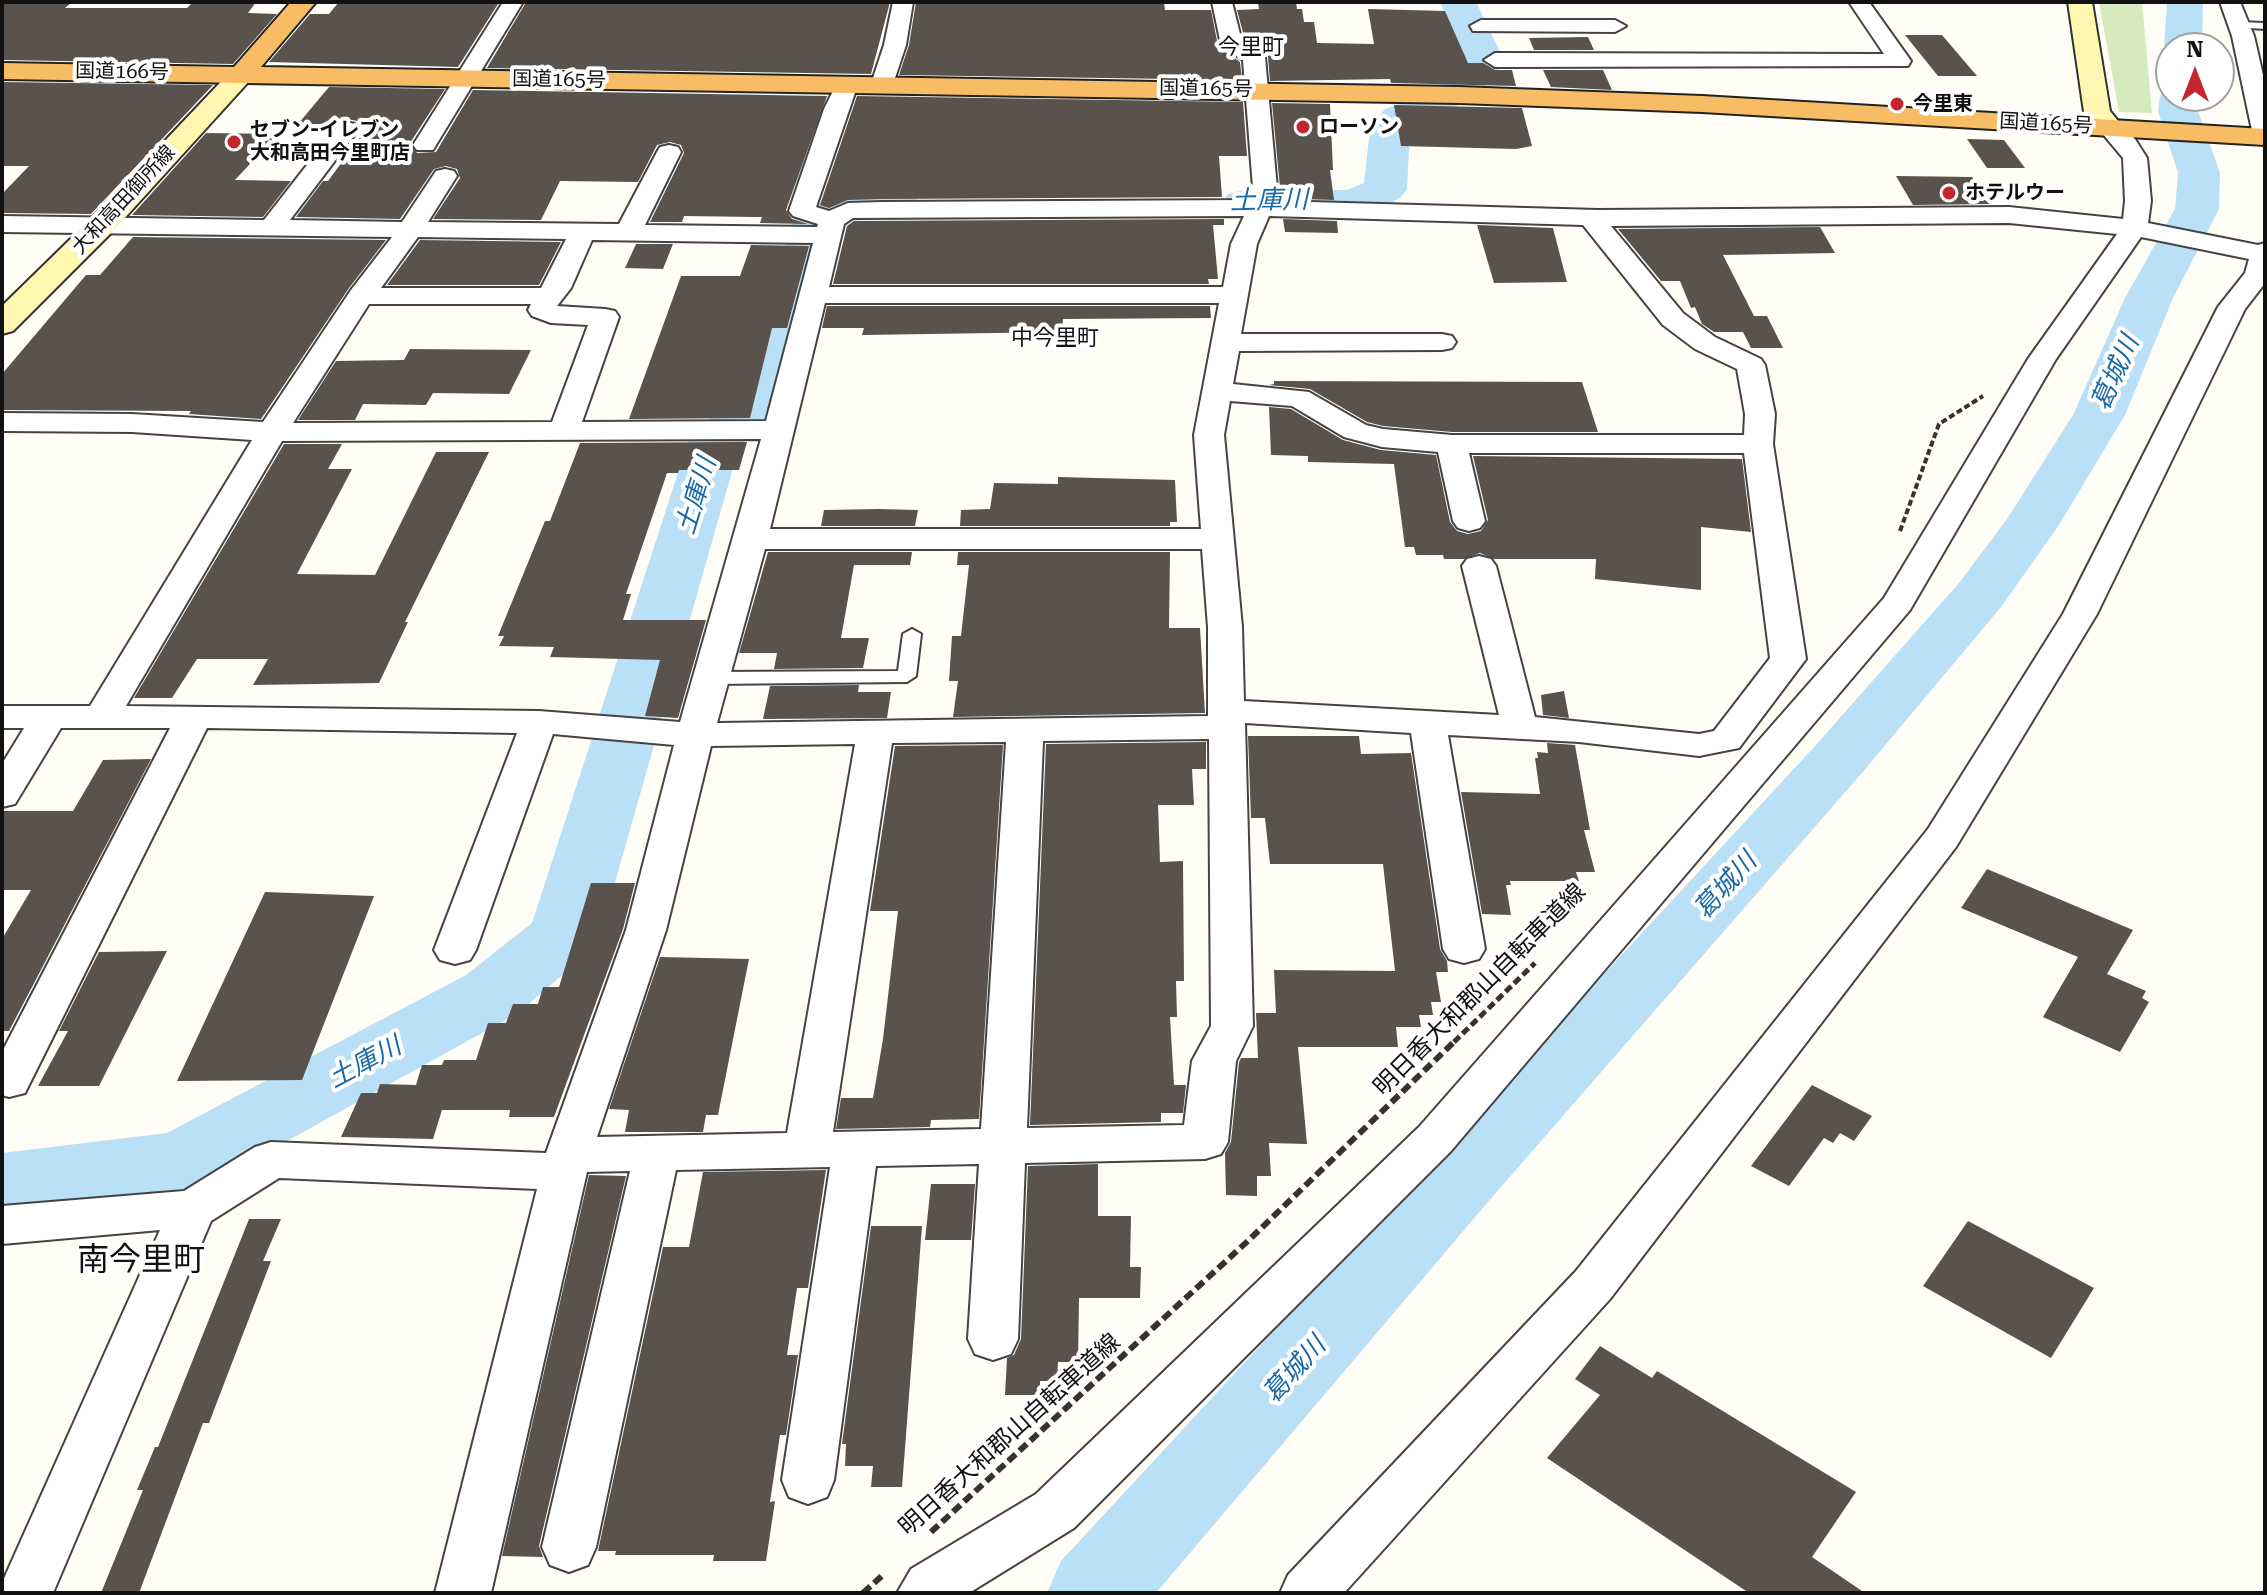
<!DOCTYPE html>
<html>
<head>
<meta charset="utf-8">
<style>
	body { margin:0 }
	#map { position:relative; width:2267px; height:1595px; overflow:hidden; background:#fffdf5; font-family:"Roboto Serif",serif }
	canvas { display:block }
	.frame { position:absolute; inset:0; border:4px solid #111; pointer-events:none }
	.north { position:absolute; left:2155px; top:32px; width:80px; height:80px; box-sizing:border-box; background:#fff; border:2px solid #a0a0a0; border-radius:50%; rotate:0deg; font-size:22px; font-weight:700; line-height:32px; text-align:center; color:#111 }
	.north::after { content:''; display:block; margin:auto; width:28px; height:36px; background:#c4262e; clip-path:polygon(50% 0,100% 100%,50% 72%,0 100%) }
</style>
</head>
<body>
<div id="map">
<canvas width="2267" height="1595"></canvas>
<div class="frame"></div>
<div class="north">N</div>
</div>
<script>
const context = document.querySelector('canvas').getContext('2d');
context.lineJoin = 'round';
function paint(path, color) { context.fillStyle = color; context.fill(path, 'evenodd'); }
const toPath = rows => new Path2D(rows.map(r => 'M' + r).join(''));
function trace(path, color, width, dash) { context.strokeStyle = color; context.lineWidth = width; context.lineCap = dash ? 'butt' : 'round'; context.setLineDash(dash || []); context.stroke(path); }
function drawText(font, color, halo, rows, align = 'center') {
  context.font = font + ' "Roboto Serif","Noto Sans JP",serif'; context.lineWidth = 8; context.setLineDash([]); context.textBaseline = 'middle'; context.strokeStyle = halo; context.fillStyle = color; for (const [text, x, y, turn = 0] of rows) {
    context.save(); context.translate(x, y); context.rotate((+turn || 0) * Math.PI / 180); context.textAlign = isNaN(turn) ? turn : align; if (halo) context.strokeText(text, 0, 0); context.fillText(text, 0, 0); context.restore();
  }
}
const green = toPath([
	[2099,2,2142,2,2152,113,2119,112]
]);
const river = toPath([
	[1440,2,1476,2,1505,62,1479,94,1410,130,1407,189,1400,198,1380,209,1347,216,1243,216,1228,212,1221,203,1228,194,1243,190,1347,190,1364,183,1370,129,1376,120,1385,109,1418,97,1451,78,1466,61,1440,2],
	[2167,2,2203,2,2202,48,2171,48,2170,56,2164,48,2167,2],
	[2171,86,2171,96,2200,96,2198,111,2220,173,2219,209,2173,298,2125,415,2059,525,2001,607,1861,774,1487,1203,1156,1593,1047,1593,1061,1561,1815,746,1959,583,2007,519,2073,415,2125,298,2175,209,2178,173,2158,111,2160,96,2166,88,2171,86],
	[900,193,915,197,922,206,915,215,900,219,847,221,835,226,789,404,781,415,753,433,739,447,600,935,589,952,518,1013,215,1181,146,1200,2,1217,2,1153,167,1133,466,975,532,923,688,442,717,411,740,396,793,219,799,210,840,195,900,193]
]);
const building = toPath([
	[2,2,72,2,65,8,187,8,193,2,256,2,248,13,277,14,233,64,2,60],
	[538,2,890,2,871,74,487,68,525,4],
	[916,2,1164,2,1165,10,1211,10,1218,46,1240,62,1242,80,899,75,909,45],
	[1258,2,1296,2,1297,9,1302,9,1304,22,1314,22,1317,43,1374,44,1368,9,1445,11,1468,63,1483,63,1495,70,1512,70,1516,86,1391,83,1390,79,1270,81,1268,57,1245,40,1237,10,1259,9],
	[338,3,449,3,498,4,458,67,269,62,310,14,329,14],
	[1905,35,1942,35,1977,76,1938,76],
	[1588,37,1594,50,1534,50,1529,38],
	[1543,70,1603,70,1612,90,1551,87],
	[2,82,213,85,91,214,2,213,2,194,29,166,2,166],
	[329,87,445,89,410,143,417,153,436,152,473,90,827,96,786,210,792,219,808,224,760,223,762,217,755,217,684,216,682,222,650,222,684,153,681,145,670,142,657,145,638,182,560,181,541,220,433,219,460,178,457,169,446,166,434,169,400,219,296,217,323,181,328,181,370,124,348,119,335,124,298,124],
	[857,96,1243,102,1247,156,1219,156,1222,197,882,199,848,200,829,208,820,205],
	[1272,103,1330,104,1333,170,1330,170,1334,200,1281,198],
	[1394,105,1522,108,1532,146,1516,149,1401,146],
	[206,133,278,134,235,180,291,181,263,217,132,215],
	[1967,139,2004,140,2025,168,1987,168],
	[1896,176,1972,177,1990,204,1913,205],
	[1224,219,1224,225,1213,225,1218,279,1208,279,1209,284,833,284,847,226,854,221],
	[1283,219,1337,221,1338,233,1285,232],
	[1477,225,1553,228,1567,282,1494,283],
	[1820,227,1835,253,1723,255,1754,316,1767,316,1783,348,1751,348,1743,332,1714,332,1702,324,1695,307,1691,308,1680,281,1661,281,1618,229],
	[133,237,386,240,349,288,261,419,189,414,191,411,2,410,2,374,86,275,100,275],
	[420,240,561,242,539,285,387,285],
	[636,244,673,244,663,269,625,268],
	[751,245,809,246,787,328,772,328,750,418,629,419,681,276,740,276],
	[827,306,1210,306,1211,318,1063,319,1062,332,862,335,864,328,822,328],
	[410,349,531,350,509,394,433,393,426,405,363,404,355,420,298,420,336,361,404,360],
	[1274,381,1582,382,1598,432,1452,432,1383,426,1367,422,1310,389,1269,385,1274,384],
	[1269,407,1291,409,1343,440,1381,450,1436,455,1450,522,1457,531,1468,534,1481,531,1488,520,1473,456,1742,459,1751,532,1701,527,1701,590,1595,579,1596,559,1494,559,1480,553,1464,559,1444,559,1443,555,1416,555,1414,547,1405,547,1394,464,1308,462,1308,456,1271,455],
	[747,442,739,470,679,470,678,473,667,473,626,594,631,594,623,620,706,620,678,718,645,716,660,660,550,657,554,647,499,646,504,636,498,636,545,521,550,521,580,443],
	[284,444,342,444,328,469,352,469,297,574,375,575,436,452,489,452,405,622,408,622,379,683,253,685,268,659,197,659,172,698,134,698],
	[1058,477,1175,480,1177,522,1170,522,1170,526,960,526,961,510,990,509,994,483,1058,484],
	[824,510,879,509,918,510,915,526,821,526],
	[768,552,912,552,910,565,854,565,841,638,869,638,863,668,774,669,777,653,739,653],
	[958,552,1170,552,1169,628,1200,628,1205,713,953,717,958,681,949,681,952,636,961,636,969,565,957,565],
	[859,685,858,692,891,692,887,718,763,719,770,686],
	[1564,691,1569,718,1543,715,1541,695],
	[1248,736,1359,736,1361,754,1411,753,1440,949,1447,961,1448,972,1436,972,1441,1002,1431,1002,1433,1015,1419,1015,1421,1027,1396,1027,1398,1047,1298,1047,1307,1144,1269,1143,1271,1176,1257,1176,1257,1196,1226,1195,1225,1153,1231,1142,1239,1062,1241,1058,1258,1058,1256,1013,1276,1013,1274,970,1395,971,1383,864,1270,864,1265,818,1251,818],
	[1206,742,1206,769,1192,769,1194,805,1158,805,1160,862,1183,861,1184,981,1176,981,1177,1017,1170,1017,1174,1085,1186,1085,1183,1113,1161,1113,1161,1122,1030,1125,1046,744],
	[1547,743,1575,745,1590,830,1584,830,1595,872,1576,872,1579,881,1510,881,1511,885,1506,885,1511,915,1482,914,1461,792,1540,794,1535,758,1538,758,1537,752,1548,753],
	[1003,745,979,1119,931,1120,930,1127,836,1129,841,1098,873,1098,883,1039,898,911,870,911,895,746],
	[151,759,9,1031,2,1031,2,939,31,890,2,890,2,811,73,811,103,760],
	[1987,869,2133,930,2107,974,2146,991,2142,998,2149,1002,2120,1052,2043,1017,2078,957,1961,908],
	[591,883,635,883,623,929,554,1117,509,1117,510,1110,442,1110,433,1139,341,1137,361,1093,377,1093,380,1084,416,1085,422,1065,442,1065,444,1060,476,1060,488,1023,506,1023,513,1004,538,1004,543,987,559,987],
	[265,892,374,896,302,1080,177,1081],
	[167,951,99,1086,38,1086,68,1031,59,1031,99,952],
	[660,957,749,959,718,1115,706,1115,703,1132,625,1132,629,1110,609,1109],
	[1812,1085,1872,1116,1854,1141,1840,1133,1833,1143,1824,1138,1789,1186,1751,1166],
	[1098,1164,1098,1216,1131,1216,1130,1267,1141,1267,1140,1298,1079,1298,1078,1362,1058,1362,1057,1381,1040,1381,1040,1395,1005,1395,1007,1358,1014,1355,1021,1339,1028,1166],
	[826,1170,808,1288,797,1288,787,1355,798,1355,786,1435,780,1435,770,1502,775,1501,766,1561,713,1561,714,1555,615,1555,616,1551,598,1551,663,1247,689,1247,703,1172],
	[589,1175,626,1176,539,1546,543,1557,502,1556],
	[931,1184,975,1184,971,1240,925,1240],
	[249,1219,281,1219,263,1261,271,1261,209,1423,203,1423,139,1593,101,1593,143,1490,137,1490,155,1447,158,1447],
	[1968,1221,2094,1288,2051,1358,1923,1286],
	[871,1226,922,1226,902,1487,871,1487,873,1466,845,1466,846,1444,842,1444],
	[1600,1346,1652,1378,1657,1371,1856,1492,1812,1557,1865,1593,1749,1593,1547,1458,1600,1395,1575,1379]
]);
const pathFar2 = toPath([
	[1900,531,1939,424,1983,396]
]);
const pathFar1 = toPath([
	[1454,1042,1535,963]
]);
const path = toPath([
	[931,1532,1250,1239,1456,1040],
	[863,1593,885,1573]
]);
const service = toPath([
	[2239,22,2265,23,2265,29,2235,27,2235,23,2239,22],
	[912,629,921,634,916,676,907,682,712,684,703,678,712,672,898,671,903,634,912,629]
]);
const minor = toPath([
	[503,2,523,2,433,150,417,150,413,145,503,2],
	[893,2,913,2,906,45,893,84,890,89,882,91,874,89,871,84,884,45,893,2],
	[1212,2,1232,2,1242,42,1265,57,1277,188,1274,201,1598,210,2009,207,2123,219,2125,201,2123,158,2097,127,2101,122,2109,120,2117,122,2135,139,2147,158,2151,201,2148,223,2258,245,2265,243,2265,283,2245,309,2097,614,1956,847,1610,1299,1344,1593,1280,1593,1288,1575,1576,1271,1928,829,2063,614,2218,307,2245,273,2249,259,2141,237,2056,359,1910,610,1451,1151,1074,1528,969,1593,897,1593,911,1569,1036,1494,1419,1127,1884,598,2028,359,2117,234,2009,223,1611,226,1683,313,1715,337,1761,359,1765,365,1775,414,1773,444,1806,659,1739,748,1699,756,1579,742,1448,735,1485,949,1479,959,1464,963,1449,959,1443,949,1411,733,1245,723,1253,1026,1236,1061,1228,1142,1221,1154,1205,1159,1025,1163,1018,1339,1011,1354,993,1360,975,1354,968,1339,979,1164,876,1166,834,1480,827,1497,808,1504,789,1497,782,1480,830,1167,676,1170,596,1547,588,1565,569,1572,550,1565,542,1547,630,1171,587,1172,491,1593,435,1593,537,1189,279,1178,211,1221,53,1593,2,1593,2,1583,160,1230,2,1244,2,1206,184,1191,255,1147,271,1142,546,1153,626,930,674,745,553,734,476,950,470,960,455,964,440,960,434,950,517,733,207,728,25,1093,9,1097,2,1095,2,1052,170,728,61,728,15,804,2,807,2,764,24,728,2,728,2,706,90,706,252,440,132,432,2,431,2,413,132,414,263,422,351,290,392,237,2,232,2,216,264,220,339,124,347,122,355,124,359,129,290,220,402,222,436,171,445,169,454,171,457,176,428,222,619,224,657,152,660,147,669,145,678,147,681,152,645,225,817,227,818,224,793,216,789,211,824,109,839,79,847,77,855,79,858,84,816,207,829,211,848,203,882,202,1249,200,1253,188,1243,60,1221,45,1212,2],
	[1244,216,1231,244,1223,287,829,287,844,224,853,218,1244,216],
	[1269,216,1583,225,1663,325,1695,349,1737,369,1745,414,1744,435,1452,435,1383,429,1366,425,1309,392,1233,384,1239,351,1442,350,1452,348,1456,342,1452,336,1442,334,1241,334,1257,244,1269,216],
	[418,237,566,239,541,288,381,288,418,237],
	[592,240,813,243,766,421,582,422,619,317,615,311,605,309,557,306,571,288,592,240],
	[825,303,1219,303,1194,435,1201,529,770,529,825,303],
	[369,304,531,304,528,310,532,316,551,323,588,325,552,422,293,423,369,304],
	[1230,401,1292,406,1344,437,1382,447,1438,452,1453,521,1458,528,1469,531,1480,528,1485,521,1469,453,1744,453,1770,658,1714,731,1699,734,1535,717,1496,566,1491,559,1479,556,1467,559,1462,566,1499,715,1244,701,1242,627,1224,435,1230,401],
	[761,439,680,722,539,711,126,706,282,441,761,439],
	[765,549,1202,549,1208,627,1208,716,717,723,765,549],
	[1209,739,1211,1026,1192,1061,1184,1125,1027,1128,1043,741,1209,739],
	[1006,742,981,1129,833,1132,892,743,1006,742],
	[855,744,787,1133,597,1137,666,930,711,746,855,744],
	[1849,2,1869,2,1911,61,1908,66,1495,67,1484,60,1495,53,1884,54,1849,2],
	[2220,2,2240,2,2254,36,2265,84,2265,142,2257,140,2253,135,2232,36,2220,2],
	[1481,20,1615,20,1626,26,1615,32,1473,31,1470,26,1481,20]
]);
const secondary = toPath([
	[2068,2,2092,2,2110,111,2123,127,2119,133,2099,133,2084,112,2068,2],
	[242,66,251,69,255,74,251,79,112,232,13,331,2,334,2,306,90,220,233,69,242,66]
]);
const trunk = toPath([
	[291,2,316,2,261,67,1459,87,1702,96,2265,129,2265,145,1702,112,1459,103,2,79,2,63,234,67,291,2]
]);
const markers = [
	[1897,104,8,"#c4262e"],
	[1303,127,8,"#c4262e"],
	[234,142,8,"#c4262e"],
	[1949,193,8,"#c4262e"]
];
const farStreetnames = [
	["国道166号",122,72,1],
	["国道165号",559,80,1],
	["国道165号",1206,89,1],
	["国道165号",2046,124,3],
	["大和高田御所線",124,200,-47]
];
const farPoinames = [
	["今里東",1913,104],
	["ローソン",1319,127],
	["セブン-イレブン",250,130],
	["大和高田今里町店",250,153],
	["ホテルウー",1965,193]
];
const farNeighbourhoodnames = [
	["今里町",1251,48],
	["中今里町",1055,339]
];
const streetNames = [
	["明日香大和郡山自転車道線",1480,990,-45],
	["明日香大和郡山自転車道線",1010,1435,-42]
];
const waterNames = [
	["土庫川",1269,201,-1],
	["葛城川",2116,373,-66],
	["土庫川",697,496,-73],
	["葛城川",1726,886,-48],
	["土庫川",365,1063,-28],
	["葛城川",1295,1370,-48]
];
const nearNeighbourhoodnames = [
	["南今里町",141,1261]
];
paint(green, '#d5ebbd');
paint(river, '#b9e0f7');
paint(building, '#5a524d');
trace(service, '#444', 4);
trace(minor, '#444', 4);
trace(secondary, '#333', 4);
trace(trunk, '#222', 4);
trace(pathFar2, '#333', 4, [6, 3]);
trace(pathFar1, '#333', 5, [8, 4]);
trace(path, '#333', 6, [10, 5]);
paint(service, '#fff');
paint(minor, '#fff');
paint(secondary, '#fff6b0');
paint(trunk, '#f7bc64');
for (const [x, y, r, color] of markers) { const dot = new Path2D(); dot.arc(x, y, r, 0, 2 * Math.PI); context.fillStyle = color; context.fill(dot); trace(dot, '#fff', 3); }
drawText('20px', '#111', '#fff', farStreetnames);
drawText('bold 20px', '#111', '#fff', farPoinames, 'left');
drawText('22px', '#111', '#fff', farNeighbourhoodnames);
drawText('24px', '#111', '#fff', streetNames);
drawText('italic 26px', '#1768a6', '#fff', waterNames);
drawText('32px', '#111', '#fff', nearNeighbourhoodnames);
</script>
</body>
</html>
